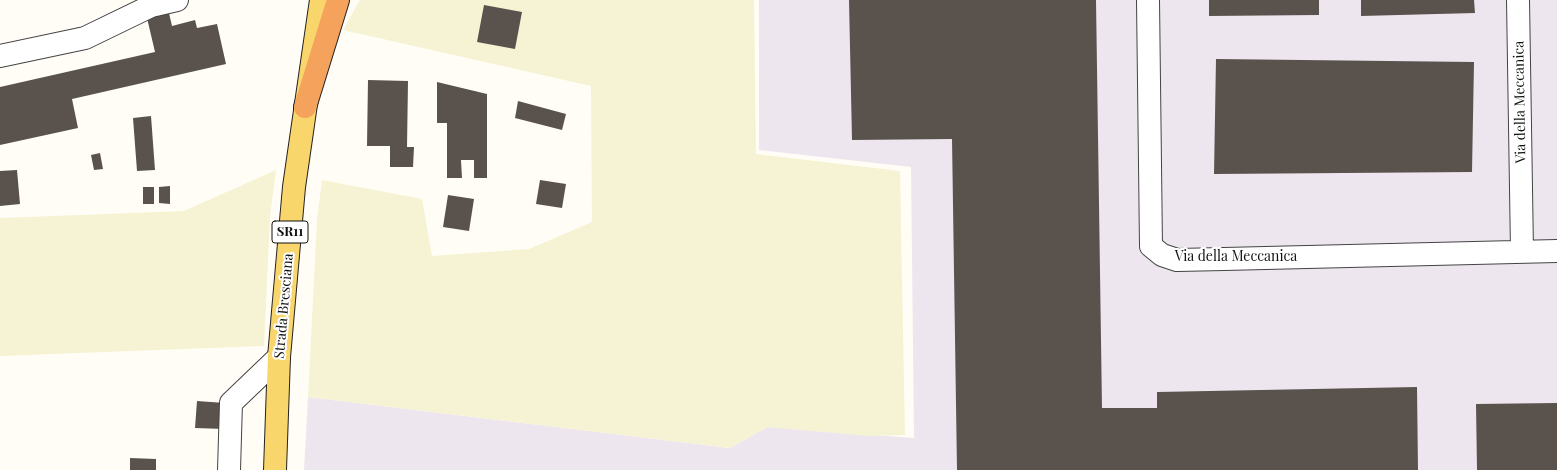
<!DOCTYPE html>
<html>
<head>
<meta charset="utf-8">
<style>
	body { margin:0 }
	canvas { display:block; background:#fffdf5 }
</style>
</head>
<body>
<canvas width="1557" height="470"></canvas>
<script>
const context = document.querySelector('canvas').getContext('2d');
context.lineJoin = 'round';
function paint(path, color) { context.fillStyle = color; context.fill(path, 'evenodd'); }
const toPath = rows => new Path2D(rows.map(r => 'M' + r).join(''));
function trace(path, color, width, dash) { context.strokeStyle = color; context.lineWidth = width; context.lineCap = dash ? 'butt' : 'round'; context.setLineDash(dash || []); context.stroke(path); }
function drawText(font, color, halo, rows, align = 'center') {
  context.font = font + ' "Playfair Display",serif'; context.lineWidth = 4; context.setLineDash([]); context.textBaseline = 'middle'; context.strokeStyle = halo; context.fillStyle = color; for (const [text, x, y, turn = 0] of rows) {
    context.save(); context.translate(x, y); context.rotate((+turn || 0) * Math.PI / 180); context.textAlign = isNaN(turn) ? turn : align; if (halo) context.strokeText(text, 0, 0); context.fillText(text, 0, 0); context.restore();
  }
}
const industrial = toPath([
	[759,0,1557,0,1557,470,304,470,308,397,730,448,767,427,914,438,911,167,759,150]
]);
const farmland = toPath([
	[360,0,754,0,756,154,900,171,905,435,869,436,767,427,730,448,308,397,317,220,322,180,422,199,432,256,529,249,592,222,591,86,343,30],
	[276,170,270,216,264,346,0,356,0,218,184,211]
]);
const building = toPath([
	[849,0,1096,0,1102,408,1157,408,1157,392,1417,387,1418,470,957,470,952,139,852,140],
	[1209,0,1319,0,1319,15,1209,16],
	[1361,0,1474,0,1475,13,1361,16],
	[484,5,522,12,515,49,477,42],
	[169,13,172,26,195,20,197,28,217,24,226,64,72,99,78,128,0,145,0,87,155,52,147,18],
	[1216,59,1474,62,1472,172,1214,174],
	[368,80,408,81,407,147,414,147,413,167,390,167,390,146,367,146],
	[437,82,487,94,487,178,474,178,474,160,461,160,462,178,447,178,447,123,437,123],
	[518,101,566,114,562,130,515,118],
	[151,116,155,170,137,171,133,118],
	[100,153,103,169,94,170,91,155],
	[17,170,20,204,0,206,0,171],
	[540,180,566,184,562,208,536,204],
	[170,186,170,204,159,203,159,187],
	[143,187,154,187,154,204,143,204],
	[448,195,474,199,469,231,443,227],
	[197,401,225,403,224,429,195,428],
	[1557,403,1557,470,1477,470,1476,404],
	[130,458,156,459,156,470,130,470]
]);
const minor = toPath([
	[1148,0,1151,246,1162,255,1177,260,1224,259,1557,251],
	[1518,0,1522,251],
	[0,56,85,38,151,6,177,0],
	[229,470,231,403,279,357]
]);
const major = toPath([
	[275,470,279,357,294,187,321,0]
]);
const highway = toPath([
	[305,107,338,0]
]);
const shields = [
	[290,232,36]
];
const shieldNames = [
	["SR11",290,232]
];
const streetNames = [
	["Via della Meccanica",1520,102,-91],
	["Via della Meccanica",1236,257],
	["Strada Bresciana",284,306,-85]
];
paint(industrial, '#eee6ef');
paint(farmland, '#f6f3d4');
paint(building, '#5a524d');
trace(minor, '#444', 24);
trace(major, '#222', 24);
trace(highway, '#222', 24);
trace(minor, '#fff', 22);
trace(major, '#f9d66b', 22);
trace(highway, '#f5a25d', 22);
for (const [x, y, w] of shields) { const box = new Path2D(); box.roundRect(x - w / 2, y - 11, w, 22, 3); context.fillStyle = '#fff'; context.fill(box); trace(box, '#111', 1); }
drawText('bold 13px', '#111', null, shieldNames);
drawText('14px', '#111', '#fff', streetNames);
</script>
</body>
</html>
